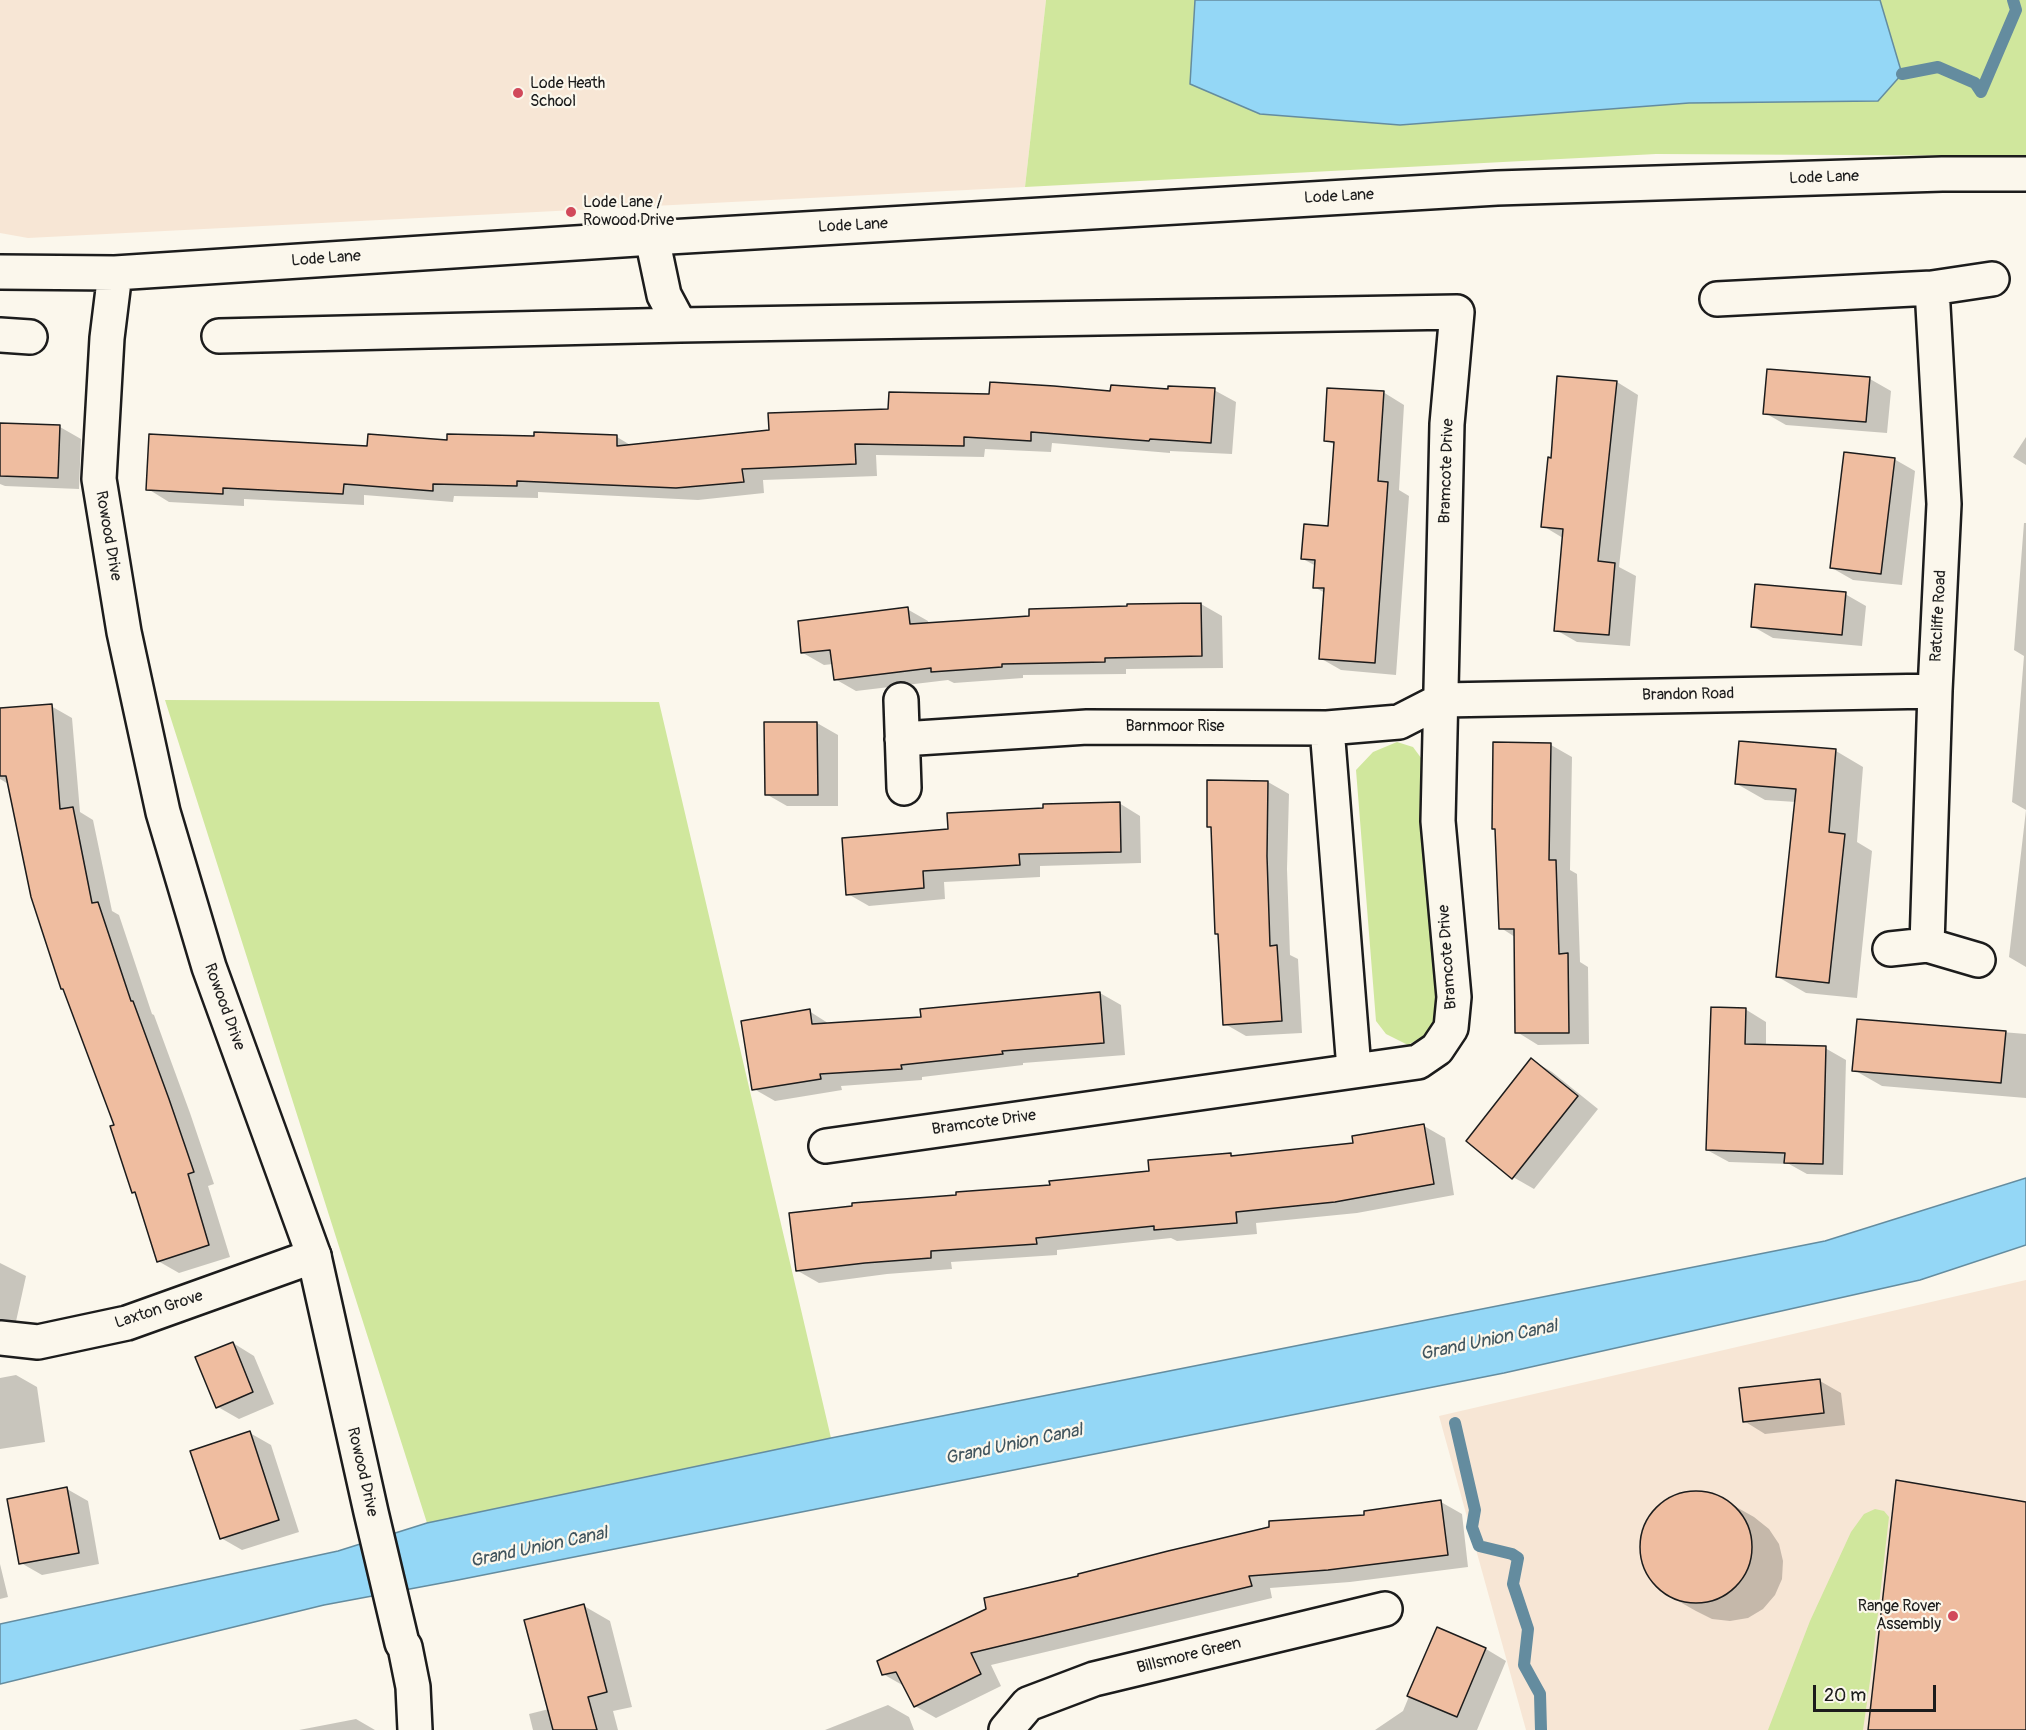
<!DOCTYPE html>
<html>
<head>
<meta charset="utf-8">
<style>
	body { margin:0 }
	#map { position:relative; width:2026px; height:1730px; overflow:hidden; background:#fbf7ec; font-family:Pangolin,sans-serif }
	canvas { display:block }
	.scale { position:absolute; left:1813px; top:1685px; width:123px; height:27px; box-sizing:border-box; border:3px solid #1c1c1c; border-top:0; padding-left:8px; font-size:18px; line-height:21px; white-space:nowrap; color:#1c1c1c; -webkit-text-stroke:4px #fbf7ec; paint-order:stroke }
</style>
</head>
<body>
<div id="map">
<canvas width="2026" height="1730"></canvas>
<div class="scale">20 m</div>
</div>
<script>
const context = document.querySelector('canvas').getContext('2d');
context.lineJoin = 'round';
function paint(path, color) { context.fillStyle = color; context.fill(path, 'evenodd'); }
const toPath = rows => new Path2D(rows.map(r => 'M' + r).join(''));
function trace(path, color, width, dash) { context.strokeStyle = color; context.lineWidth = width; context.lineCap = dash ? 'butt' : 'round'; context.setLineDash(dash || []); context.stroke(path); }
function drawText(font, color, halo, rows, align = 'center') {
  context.font = font + ' Pangolin,sans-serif'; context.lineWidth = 4.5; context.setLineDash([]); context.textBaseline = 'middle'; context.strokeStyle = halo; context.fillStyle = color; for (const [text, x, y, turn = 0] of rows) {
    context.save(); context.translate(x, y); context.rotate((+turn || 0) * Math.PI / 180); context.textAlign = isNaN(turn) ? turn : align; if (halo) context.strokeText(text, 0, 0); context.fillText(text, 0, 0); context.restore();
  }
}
const built = toPath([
	[0,0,1046,0,1025,187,28,238,0,233],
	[2026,1280,2026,1730,1526,1730,1439,1416]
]);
const green = toPath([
	[1046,0,2026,0,2026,156,1656,154,1025,187],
	[165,700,659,702,831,1438,427,1523],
	[1397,742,1413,747,1427,766,1440,1014,1427,1034,1408,1045,1386,1034,1376,1021,1356,770,1373,752],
	[1875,1509,1884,1511,1889,1517,1871,1674,1863,1730,1768,1730,1810,1621,1851,1532,1864,1514]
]);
const water = toPath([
	[1195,0,1880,0,1902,74,1878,101,1689,103,1400,125,1260,114,1190,84,1195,0],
	[2026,1178,2026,1245,1920,1280,1504,1373,458,1580,324,1605,0,1684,0,1624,338,1551,427,1523,831,1438,1825,1241,2026,1178]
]);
const shadow = toPath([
	[1870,379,1891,391,1887,433,1786,425,1765,413],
	[1617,382,1638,395,1619,567,1636,576,1630,646,1577,642,1556,630,1563,538,1543,526,1552,459],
	[1214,390,1236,402,1232,454,1170,451,1170,453,1052,443,1051,452,985,449,984,457,876,455,877,476,763,480,764,493,698,500,538,492,538,498,454,496,453,502,364,495,364,505,244,499,244,506,169,502,148,489,368,448,535,437,535,433,617,437,632,446,770,432,890,410,991,396],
	[1383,392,1404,405,1399,490,1409,496,1396,675,1341,670,1320,658,1325,593,1314,587,1316,566,1303,559,1330,527,1335,445,1326,440],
	[0,424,60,427,81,439,79,489,5,486,0,484],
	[2026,437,2026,465,2013,457],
	[1894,459,1915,471,1902,585,1853,580,1832,568],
	[2024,523,2026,523,2026,967,2009,957,2026,810,2012,802,2024,656,2014,650],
	[1845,594,1866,606,1862,646,1773,638,1752,626],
	[1201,604,1222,616,1223,668,1126,669,1126,674,1023,675,1023,678,954,683,948,680,856,691,835,679,833,664,824,665,803,653,907,609,928,621,929,624],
	[51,706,72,718,80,812,93,820,112,911,119,915,152,1014,154,1015,190,1113,214,1184,208,1186,230,1257,179,1273,158,1261,136,1193,134,1192,116,1126,10,785,0,779,0,710],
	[817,723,838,735,838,806,787,806,766,794],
	[1551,745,1572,757,1570,870,1577,874,1580,962,1588,967,1589,1044,1538,1045,1517,1032,1515,937,1501,928,1497,831,1493,828],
	[1836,751,1863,767,1857,842,1872,851,1857,998,1806,993,1778,977,1796,802,1765,800,1737,784],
	[1268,782,1289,794,1287,869,1290,955,1298,959,1302,1033,1246,1036,1225,1024,1213,829,1208,826],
	[1119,803,1140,816,1141,863,1040,866,1040,877,944,882,945,899,869,906,848,894,949,830],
	[1100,993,1121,1005,1125,1055,1023,1063,1023,1065,922,1077,922,1080,841,1086,842,1090,775,1101,754,1089,809,1011,831,1025,923,1019],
	[1745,1009,1766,1022,1766,1046,1825,1048,1846,1060,1843,1175,1807,1174,1789,1164,1729,1162,1707,1150],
	[1858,1020,2026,1034,2026,1098,1882,1086,1854,1070],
	[1532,1060,1552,1072,1598,1109,1534,1189,1513,1177],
	[1424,1126,1445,1138,1454,1195,1357,1213,1256,1223,1257,1234,1177,1241,1171,1238,1057,1250,1057,1255,951,1262,952,1269,887,1274,819,1283,798,1271,1052,1187,1151,1172,1230,1155,1234,1157,1355,1144],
	[0,1263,26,1276,15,1326,0,1323],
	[233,1343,254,1356,274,1404,239,1419,218,1407],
	[16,1375,37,1387,45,1442,0,1449,0,1378],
	[1820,1381,1841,1393,1845,1425,1765,1434,1744,1421],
	[250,1433,271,1445,299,1532,242,1550,221,1538],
	[67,1489,88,1501,99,1564,42,1575,21,1563],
	[1686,1493,1704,1493,1722,1499,1754,1517,1769,1529,1779,1544,1783,1561,1782,1579,1775,1595,1763,1609,1748,1618,1730,1621,1712,1619,1696,1611,1664,1593,1651,1580,1643,1563,1641,1545,1644,1527,1654,1511,1668,1499],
	[1441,1502,1462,1514,1468,1567,1350,1582,1270,1588,1272,1598,991,1665,1001,1686,936,1718,915,1706,904,1686,883,1674,1366,1516],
	[0,1564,8,1597,0,1599],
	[584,1606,610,1621,632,1707,613,1711,618,1730,533,1730,529,1714,549,1709],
	[1437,1629,1486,1649,1506,1661,1477,1730,1375,1730,1403,1711],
	[888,1705,909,1717,914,1730,825,1730],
	[356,1719,375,1730,299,1730]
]);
const stream = toPath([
	[1902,74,1938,67,1975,83,1981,92],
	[1981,92,2016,10,2013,0],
	[1455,1423,1475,1510,1472,1527,1479,1546,1512,1554,1518,1558,1513,1584,1528,1629,1524,1665,1540,1694,1541,1730]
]);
const building = toPath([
	[1767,369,1870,377,1866,422,1763,414,1767,369],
	[1557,376,1617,381,1598,561,1615,563,1609,635,1554,631,1563,529,1541,527,1548,457,1551,458,1557,376],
	[990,382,1054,386,1110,391,1111,385,1168,389,1168,386,1215,388,1211,443,1150,439,1149,441,1031,432,1031,441,964,437,964,446,855,444,856,464,742,469,744,482,676,488,517,481,517,486,433,484,433,491,344,484,343,494,223,488,223,494,146,490,149,434,367,446,368,434,447,440,447,434,534,436,534,432,617,435,617,446,769,430,768,413,888,409,889,392,989,394,990,382],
	[1327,388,1384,391,1378,481,1388,482,1375,663,1319,659,1324,588,1313,588,1315,560,1301,559,1304,524,1328,526,1334,442,1324,441,1327,388],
	[0,423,60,425,58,478,0,476,0,423],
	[1844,452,1895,458,1881,574,1830,568,1844,452],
	[1755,584,1846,592,1842,635,1751,627,1755,584],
	[1201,603,1202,656,1105,658,1105,662,1002,664,1002,667,931,672,931,668,834,680,830,650,801,653,798,621,908,607,910,624,1029,616,1029,609,1127,606,1127,604,1201,603],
	[52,704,60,809,73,807,92,903,98,902,131,1001,133,1001,169,1099,194,1172,188,1174,209,1245,157,1262,135,1192,132,1193,110,1126,114,1125,63,989,61,989,31,897,6,776,0,776,0,708,52,704],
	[764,722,817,722,818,795,765,795,764,722],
	[1739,741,1836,749,1829,832,1845,834,1829,983,1776,977,1796,789,1735,784,1739,741],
	[1493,742,1551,743,1549,860,1556,860,1559,954,1568,953,1569,1033,1515,1033,1514,929,1499,929,1495,829,1492,829,1493,742],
	[1207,780,1268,781,1267,856,1270,946,1277,945,1282,1021,1223,1025,1218,934,1215,934,1211,827,1207,827,1207,780],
	[1120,802,1121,852,1019,854,1020,865,923,871,924,888,846,895,842,838,948,829,947,813,1043,808,1043,804,1120,802],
	[1100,992,1104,1043,1002,1051,1003,1054,901,1065,902,1069,820,1074,821,1079,752,1090,741,1021,810,1009,812,1024,921,1017,920,1009,1100,992],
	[1711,1007,1746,1008,1745,1044,1826,1046,1823,1164,1784,1163,1785,1153,1706,1150,1711,1007],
	[1857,1019,2006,1031,2001,1083,1852,1071,1857,1019],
	[1531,1058,1578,1096,1512,1179,1466,1141,1531,1058],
	[1424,1124,1434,1184,1335,1202,1236,1212,1237,1223,1154,1230,1154,1226,1036,1238,1037,1244,931,1251,931,1258,865,1263,796,1271,789,1213,852,1206,852,1203,956,1195,956,1192,1050,1185,1049,1181,1149,1171,1148,1160,1231,1153,1231,1156,1353,1143,1352,1136,1424,1124],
	[233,1342,253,1392,216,1408,195,1357,233,1342],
	[1820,1379,1824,1413,1743,1422,1739,1388,1820,1379],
	[250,1431,279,1520,220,1539,190,1451,250,1431],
	[1896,1480,2026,1502,2026,1730,1868,1730,1896,1480],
	[67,1487,79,1553,19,1564,7,1499,67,1487],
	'1640 1547a56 56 0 1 1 112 0a56 56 0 1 1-112 0Z',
	[1441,1500,1448,1555,1328,1570,1249,1576,1252,1586,971,1653,981,1674,914,1707,896,1672,882,1675,877,1661,986,1609,984,1598,1078,1576,1078,1574,1168,1551,1269,1527,1269,1521,1364,1515,1364,1511,1441,1500],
	[584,1604,607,1692,588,1697,597,1730,553,1730,524,1620,584,1604],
	[1437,1627,1486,1648,1457,1717,1407,1696,1437,1627]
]);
const street = toPath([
	[652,238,664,295,680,325],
	[1717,299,1932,288,1992,279],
	[0,335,30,337],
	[219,336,680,325,1457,312,1447,424,1438,821,1454,997,1451,1028,1437,1049,1418,1062,826,1146],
	[901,700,904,788],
	[1327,728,1354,1069],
	[902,739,1087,727,1327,728,1399,722,1442,700,1935,691],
	[1927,945,1935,691,1944,504,1932,288],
	[1890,949,1927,945,1978,960],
	[0,1338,38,1342,127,1323,314,1256],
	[1006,1730,1028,1704,1094,1679,1385,1609]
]);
const secondary = toPath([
	[0,272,115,273,652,238,1497,188,1942,174,2026,174],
	[115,273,107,338,99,479,124,632,163,812,209,967,314,1256,371,1512,402,1643,405,1647,413,1687,415,1730]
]);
const markers = [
	[518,93,6,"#d1495b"],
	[571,212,6,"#d1495b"],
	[1953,1616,6,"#d1495b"]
];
const poiNames = [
	["Lode Heath",530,84],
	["School",530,102],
	["Lode Lane /",583,203],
	["Rowood Drive",583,221],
	["Range Rover",1941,1607,"right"],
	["Assembly",1941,1625,"right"]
];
const streetNames = [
	["Lode Lane",1824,178,-2],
	["Lode Lane",1339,197,-3],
	["Lode Lane",853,226,-3],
	["Lode Lane",326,259,-4],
	["Bramcote Drive",1447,471,-88],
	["Rowood Drive",108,536,80],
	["Ratcliffe Road",1939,616,-87],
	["Brandon Road",1688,695,-1],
	["Barnmoor Rise",1175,727],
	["Bramcote Drive",1448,957,-94],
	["Rowood Drive",224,1007,70],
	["Bramcote Drive",984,1123,-8],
	["Laxton Grove",159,1310,-18],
	["Rowood Drive",362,1472,77],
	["Billsmore Green",1189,1656,-14]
];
const waterNames = [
	["Grand Union Canal",1489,1341,-12],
	["Grand Union Canal",1014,1445,-12],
	["Grand Union Canal",539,1548,-12]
];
paint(built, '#f7e6d5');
paint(green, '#d0e79d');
paint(water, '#94d7f6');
trace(water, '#648c9f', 1.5);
paint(shadow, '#0003');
trace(stream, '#648c9f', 12);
paint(building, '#efbda0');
trace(building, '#1c1c1c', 1.5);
trace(street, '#1c1c1c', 38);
trace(secondary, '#1c1c1c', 38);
trace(street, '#fbf7ec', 33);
trace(secondary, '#fbf7ec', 33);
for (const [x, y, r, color] of markers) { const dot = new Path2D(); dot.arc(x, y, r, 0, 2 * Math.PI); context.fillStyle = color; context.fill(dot); trace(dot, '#fbf7ec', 2); }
drawText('16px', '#1c1c1c', '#fbf7ec', poiNames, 'left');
drawText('16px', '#1c1c1c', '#fbf7ec', streetNames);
drawText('italic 18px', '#40545d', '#fbf7ec', waterNames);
</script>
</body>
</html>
